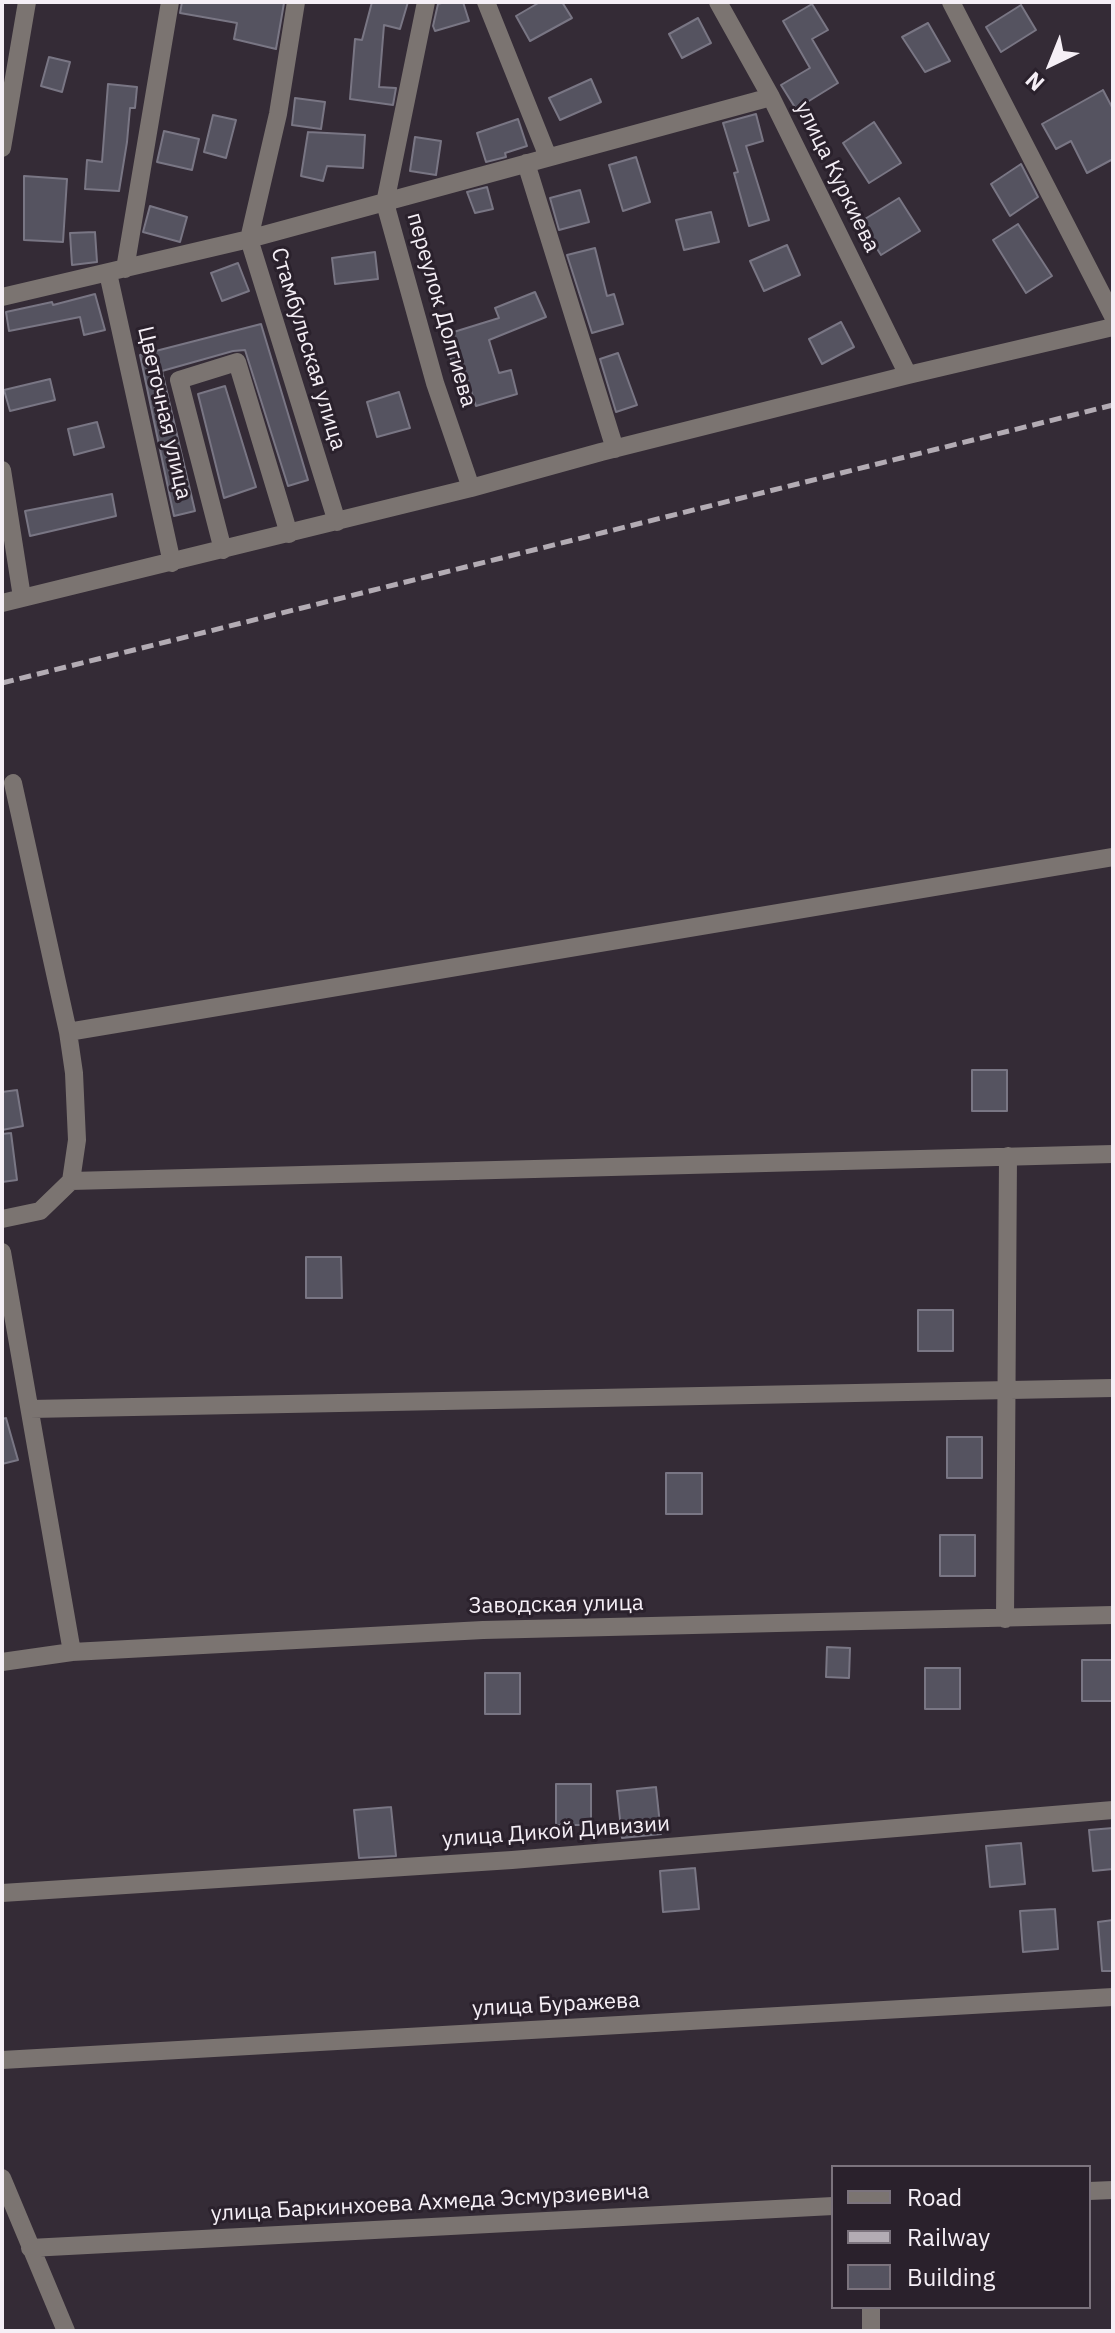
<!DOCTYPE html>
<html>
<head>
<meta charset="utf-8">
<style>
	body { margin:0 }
	#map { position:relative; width:1115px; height:2333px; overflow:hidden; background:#342b36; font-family:"IBM Plex Sans",sans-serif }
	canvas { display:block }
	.frame { position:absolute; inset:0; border:4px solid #f5eff6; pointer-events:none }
	.legend { position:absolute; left:831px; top:2165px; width:260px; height:144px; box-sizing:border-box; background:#2a212c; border:2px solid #7b737d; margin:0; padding:10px 14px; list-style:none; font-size:24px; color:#f5eff6 }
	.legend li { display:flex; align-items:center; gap:16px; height:40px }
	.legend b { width:40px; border:2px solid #7b737d }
	.north { position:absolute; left:1011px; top:24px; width:80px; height:80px; -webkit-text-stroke:6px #2a212c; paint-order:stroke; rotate:223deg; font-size:22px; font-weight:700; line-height:32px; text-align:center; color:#f5eff6 }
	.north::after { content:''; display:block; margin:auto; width:28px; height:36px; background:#f5eff6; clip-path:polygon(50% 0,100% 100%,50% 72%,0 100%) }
</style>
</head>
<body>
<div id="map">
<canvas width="1115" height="2333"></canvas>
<div class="frame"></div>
<ul class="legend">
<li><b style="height:10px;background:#7b7471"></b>Road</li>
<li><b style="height:10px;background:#b3acb4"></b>Railway</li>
<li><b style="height:22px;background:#555360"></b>Building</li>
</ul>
<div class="north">N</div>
</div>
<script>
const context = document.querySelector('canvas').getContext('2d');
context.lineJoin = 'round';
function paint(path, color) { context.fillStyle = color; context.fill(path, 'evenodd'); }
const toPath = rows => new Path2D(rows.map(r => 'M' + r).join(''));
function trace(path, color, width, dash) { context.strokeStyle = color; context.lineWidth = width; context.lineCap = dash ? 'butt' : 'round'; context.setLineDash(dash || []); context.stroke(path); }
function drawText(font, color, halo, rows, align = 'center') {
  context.font = font + ' "IBM Plex Sans",sans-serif'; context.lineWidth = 6; context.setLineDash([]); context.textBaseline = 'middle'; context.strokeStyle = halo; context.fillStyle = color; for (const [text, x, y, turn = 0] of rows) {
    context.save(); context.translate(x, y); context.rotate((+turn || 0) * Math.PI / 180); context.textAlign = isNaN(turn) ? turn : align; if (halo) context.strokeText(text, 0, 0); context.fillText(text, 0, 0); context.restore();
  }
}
const building = toPath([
	[182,2,284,3,276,49,234,39,237,23,180,13,182,2],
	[372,2,408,2,400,29,384,25,379,87,396,88,393,105,350,99,355,39,362,40,372,2],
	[445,2,463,2,469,21,435,31,433,26,438,4,445,2],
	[540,2,562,2,572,18,530,41,516,16,540,2],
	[812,4,828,30,812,39,838,83,796,109,781,85,810,68,783,21,812,4],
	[1021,5,1036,30,1001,52,986,27,1021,5],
	[698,18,711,43,682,58,669,34,698,18],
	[928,23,950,61,925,72,902,37,928,23],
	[49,57,70,62,62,92,41,86,49,57],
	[591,79,601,102,560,120,549,98,591,79],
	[108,84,137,87,135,108,130,108,127,142,119,191,85,189,87,160,102,162,108,84],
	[1103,90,1113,109,1113,159,1087,173,1071,141,1056,149,1042,124,1103,90],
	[295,98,325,102,321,129,292,125,295,98],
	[756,114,763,141,746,146,769,220,749,226,734,173,738,172,723,123,756,114],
	[213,115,236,120,226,158,204,152,213,115],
	[518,119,527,146,505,153,506,157,486,162,477,133,518,119],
	[874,122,901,163,869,183,843,143,874,122],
	[164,131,199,139,192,170,157,162,164,131],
	[308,132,365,135,363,168,327,166,323,181,301,176,308,132],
	[415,137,441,141,436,175,410,171,415,137],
	[636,157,650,202,623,211,609,165,636,157],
	[1021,164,1038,197,1010,216,991,184,1021,164],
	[24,176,67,179,63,242,24,240,24,176],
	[487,187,493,209,475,213,467,192,487,187],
	[580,190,589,222,559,230,550,198,580,190],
	[899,198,920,231,881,255,860,222,899,198],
	[150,206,187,217,180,242,143,232,150,206],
	[711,212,719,242,684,250,676,220,711,212],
	[1018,224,1052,276,1026,293,993,240,1018,224],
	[95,232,97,262,72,265,70,233,95,232],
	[787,245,800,275,764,291,750,261,787,245],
	[595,248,607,296,614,294,623,324,592,333,567,255,595,248],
	[375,252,378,279,335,284,332,258,375,252],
	[238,263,249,291,222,301,211,273,238,263],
	[535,292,546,317,489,340,499,373,511,370,517,394,476,406,461,360,452,363,444,335,499,318,495,308,535,292],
	[95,294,105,330,84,335,80,317,9,331,6,312,52,302,53,305,95,294],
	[841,322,854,347,822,364,809,339,841,322],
	[261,324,308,480,288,486,245,350,233,351,162,371,195,511,174,516,140,355,261,324],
	[618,353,637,405,616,412,600,359,618,353],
	[50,379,55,400,10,411,4,390,50,379],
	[225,386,256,487,224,498,198,394,225,386],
	[399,392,410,428,377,437,367,402,399,392],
	[97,422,104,447,74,455,68,429,97,422],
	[112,494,116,516,30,536,25,511,112,494],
	[972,1070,1007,1070,1007,1111,972,1111,972,1070],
	[17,1090,23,1126,2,1130,2,1092,17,1090],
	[11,1133,17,1180,2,1182,2,1134,11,1133],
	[306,1257,341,1257,342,1298,306,1298,306,1257],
	[918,1310,953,1310,953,1351,918,1351,918,1310],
	[6,1418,18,1460,2,1464,2,1419,6,1418],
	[947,1437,982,1437,982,1478,947,1478,947,1437],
	[666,1473,702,1473,702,1514,666,1514,666,1473],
	[940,1535,975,1535,975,1576,940,1576,940,1535],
	[827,1647,850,1648,849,1678,826,1677,827,1647],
	[1082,1660,1113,1660,1113,1701,1082,1701,1082,1660],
	[925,1668,960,1668,960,1709,925,1709,925,1668],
	[485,1673,520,1673,520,1714,485,1714,485,1673],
	[556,1784,591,1784,591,1825,556,1825,556,1784],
	[656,1787,661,1834,622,1838,617,1791,656,1787],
	[391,1807,396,1856,359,1858,354,1810,391,1807],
	[1113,1828,1113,1869,1093,1871,1089,1830,1113,1828],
	[1021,1843,1025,1884,990,1887,986,1846,1021,1843],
	[695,1868,699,1909,663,1912,660,1871,695,1868],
	[1055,1909,1058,1949,1023,1952,1020,1911,1055,1909],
	[1113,1920,1113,1971,1102,1971,1098,1922,1113,1920]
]);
const minor = toPath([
	[296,2,278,114,249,239,337,522],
	[426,2,385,203,435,383,471,488],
	[486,2,548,157],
	[718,2,771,97,908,375],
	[951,2,1113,316],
	[2,148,27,2],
	[526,163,615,449],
	[125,269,170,2],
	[108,273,172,563],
	[2,297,249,239,771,97],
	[2,470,22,597],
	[223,550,179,380,237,362,289,534],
	[2,603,471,488,601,452,908,375,1113,327],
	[68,1032,1113,857],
	[71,1181,1113,1154],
	[2,1219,40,1211,71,1181,77,1140,74,1073,68,1032,13,783],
	[2,1252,72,1652],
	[30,1409,1113,1388],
	[1005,1619,1008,1156],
	[2,1662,72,1652,483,1630,1113,1615],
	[2,1893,512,1860,1113,1810],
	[2,2060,1113,1997],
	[2,2178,66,2331],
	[1089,2191,1113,2190],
	[30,2248,833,2206],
	[871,2307,871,2331]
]);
const rail = toPath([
	[2,683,1113,405]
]);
const streetNames = [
	["улица Куркиева",837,177,64],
	["переулок Долгиева",441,310,74],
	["Стамбульская улица",308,349,73],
	["Цветочная улица",164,413,77],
	["Заводская улица",556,1605,-1],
	["улица Дикой Дивизии",556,1832,-4],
	["улица Буражева",556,2005,-3],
	["улица Баркинхоева Ахмеда Эсмурзиевича",430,2203,-3]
];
paint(building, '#555360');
trace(building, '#797684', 2);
trace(minor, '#7b7471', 18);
trace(rail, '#b3acb4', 5, [12, 6]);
drawText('22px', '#f5eff6', '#2a212c', streetNames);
</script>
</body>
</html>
